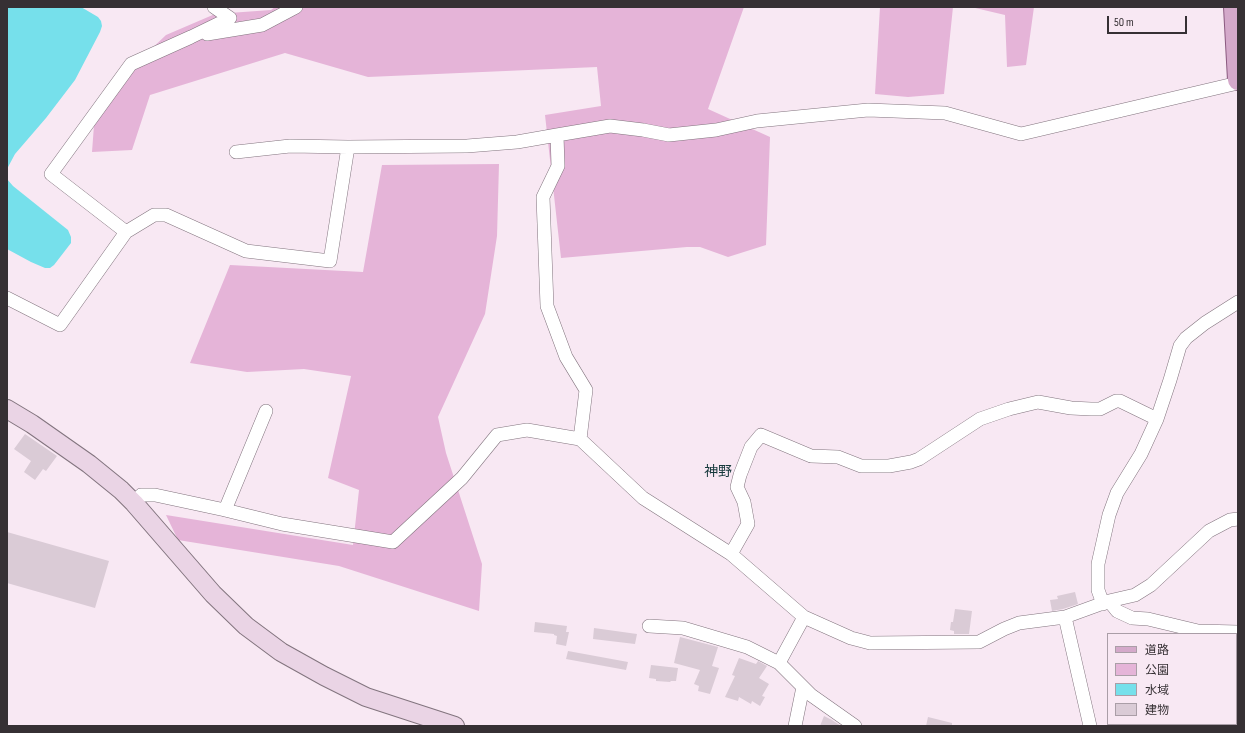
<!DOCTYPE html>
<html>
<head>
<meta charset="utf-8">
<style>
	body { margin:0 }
	#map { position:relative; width:1245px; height:733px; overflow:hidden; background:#f8e8f3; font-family:"Sofia Sans Condensed","Noto Sans JP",sans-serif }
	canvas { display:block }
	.frame { position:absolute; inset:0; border:8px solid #363034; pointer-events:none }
	.legend { position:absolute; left:1107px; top:633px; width:130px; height:92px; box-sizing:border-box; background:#f8e8f3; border:1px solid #aa9ea7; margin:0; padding:5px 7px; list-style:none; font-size:12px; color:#363034 }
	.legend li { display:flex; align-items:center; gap:8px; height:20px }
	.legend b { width:20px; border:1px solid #aa9ea7 }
	.scale { position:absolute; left:1107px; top:16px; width:80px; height:18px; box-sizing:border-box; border:2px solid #363034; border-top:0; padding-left:5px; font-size:12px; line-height:14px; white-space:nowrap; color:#363034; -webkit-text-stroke:3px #f8e8f3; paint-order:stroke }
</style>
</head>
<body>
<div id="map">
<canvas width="1245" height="733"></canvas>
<div class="frame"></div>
<ul class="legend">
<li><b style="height:5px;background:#d4a9ca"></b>道路</li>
<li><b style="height:11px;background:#e5b4d8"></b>公園</li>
<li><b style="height:11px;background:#76e0eb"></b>水域</li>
<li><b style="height:11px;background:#dacbd6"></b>建物</li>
</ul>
<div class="scale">50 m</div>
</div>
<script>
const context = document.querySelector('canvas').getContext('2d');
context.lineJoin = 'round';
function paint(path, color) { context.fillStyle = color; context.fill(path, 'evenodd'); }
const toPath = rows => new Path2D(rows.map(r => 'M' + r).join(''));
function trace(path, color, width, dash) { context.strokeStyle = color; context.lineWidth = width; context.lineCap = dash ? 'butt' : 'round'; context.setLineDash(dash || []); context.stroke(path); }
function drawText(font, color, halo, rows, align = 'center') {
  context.font = font + ' "Sofia Sans Condensed","Noto Sans JP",sans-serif'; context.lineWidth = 4; context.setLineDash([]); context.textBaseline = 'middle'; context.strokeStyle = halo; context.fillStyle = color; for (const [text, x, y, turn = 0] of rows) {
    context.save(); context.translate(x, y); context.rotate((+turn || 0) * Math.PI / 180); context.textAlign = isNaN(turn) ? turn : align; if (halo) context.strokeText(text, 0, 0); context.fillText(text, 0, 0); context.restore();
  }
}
const green = toPath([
	[275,7,744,7,708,109,770,137,766,245,728,257,700,247,687,247,561,258,545,115,601,106,597,67,368,77,285,53,150,95,132,150,92,152,95,112,121,78,166,35,215,14,271,10],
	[880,7,953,7,944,94,908,97,875,94],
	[971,7,1034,7,1026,65,1007,67,1005,15],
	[499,164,497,236,485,314,438,417,446,453,482,564,479,611,339,566,178,540,166,515,353,545,359,490,328,478,351,376,304,369,247,372,190,363,230,265,363,272,382,165],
	[1238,698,1238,726,1146,726,1146,724,1236,724,1236,699]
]);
const water = toPath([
	[7,7,81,7,98,17,101,21,102,26,100,32,75,80,46,118,15,154,7,169],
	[7,179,13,186,68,230,71,237,71,243,54,265,50,268,45,268,31,262,7,249]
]);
const building = toPath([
	[25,434,57,456,46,471,43,469,35,480,24,472,31,461,14,449],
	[7,532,109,561,95,608,7,583],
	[1075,592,1078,604,1063,609,1052,611,1050,600,1058,599,1057,596],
	[955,609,972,611,969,634,954,634,954,631,950,630,951,622,953,622],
	[535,622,567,626,566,632,569,632,566,646,556,644,557,636,554,635,554,634,534,632],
	[594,628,637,634,635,644,593,639],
	[680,637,718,647,712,666,719,668,710,694,698,691,699,686,694,684,700,670,674,663],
	[568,651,628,662,626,670,566,659],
	[739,658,756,664,758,661,767,666,759,678,769,684,762,696,765,697,760,706,752,701,751,704,739,697,738,701,725,697,735,676,732,675],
	[651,665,678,668,676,681,671,681,670,682,656,681,656,679,649,678],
	[824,716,832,720,841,726,820,726],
	[928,717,952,723,952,726,926,726]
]);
const street = toPath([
	[207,34,262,25,296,7],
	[557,135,610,126,643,130,669,135,716,130,757,121,868,110,945,113,1021,134,1238,83],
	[236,152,290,146,348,147,467,146,517,142,557,135,558,166,543,197,547,306,566,357,586,390,580,439,643,498,731,554,804,617,851,638,870,643,979,642,1004,629,1019,623,1065,617,1109,601,1135,595,1151,585,1209,531,1230,520,1238,519],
	[126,232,154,215,166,215,246,251,330,261,348,147],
	[7,298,60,325,126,232,51,174,131,64,191,37,230,18,214,7],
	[134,503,141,495,155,495,225,510,282,524,393,542,462,478,497,435,527,430,580,439],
	[225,510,266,411],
	[731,554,748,524,744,502,737,487,740,475,751,447,761,435,811,456,838,457,861,466,889,466,911,462,919,459,980,419,1009,409,1038,402,1071,408,1091,409,1100,409,1116,401,1120,401,1157,419],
	[1109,601,1117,611,1132,618,1148,619,1198,631,1238,632],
	[1103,604,1098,590,1098,564,1109,515,1117,493,1141,454,1157,419,1170,380,1180,346,1186,338,1205,323,1238,302],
	[1065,617,1090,726],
	[649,626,683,628,747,647,779,663,811,695,855,726],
	[779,663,804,617],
	[795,726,803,687]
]);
const secondary = toPath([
	[7,409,32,424,89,464,121,490,134,503,213,594,246,626,281,652,324,676,366,697,455,726]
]);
const primary = toPath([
	[1234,7,1238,80]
]);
const quarterNames = [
	["神野",718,472]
];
paint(green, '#e5b4d8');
paint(water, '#76e0eb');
paint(building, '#dacbd6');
trace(street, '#82747e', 14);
trace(secondary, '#82747e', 20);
trace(primary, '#8a597f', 22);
trace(street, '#fff', 13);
trace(secondary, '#ead4e5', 18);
trace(primary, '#d4a9ca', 20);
drawText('14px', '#15383b', '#f8e8f3', quarterNames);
</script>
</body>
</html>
